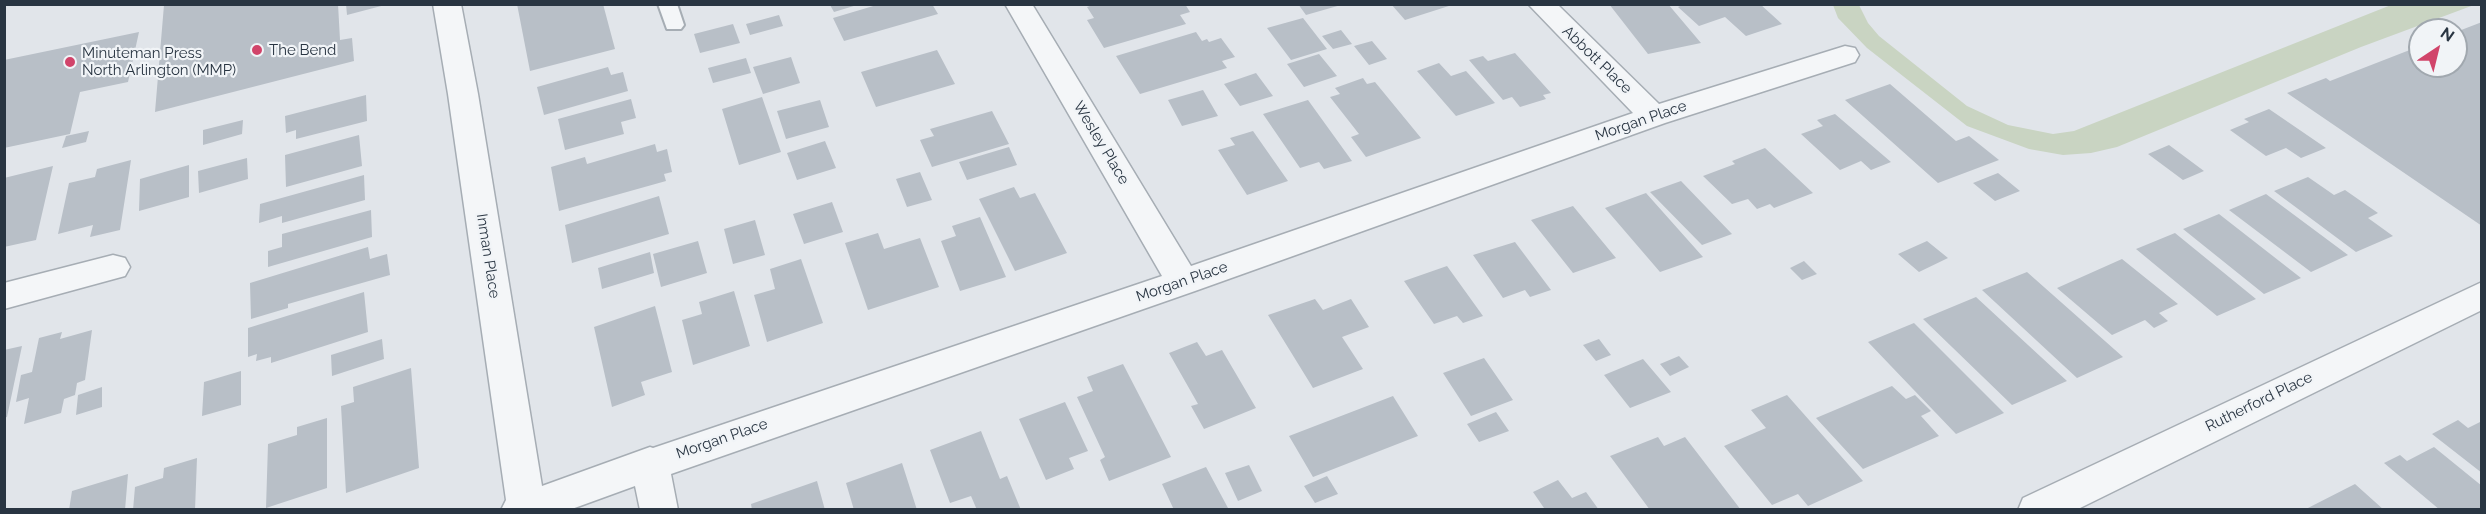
<!DOCTYPE html>
<html>
<head>
<meta charset="utf-8">
<style>
	body { margin:0 }
	#map { position:relative; width:2486px; height:514px; overflow:hidden; background:#e1e5ea; font-family:Raleway,sans-serif }
	canvas { display:block }
	.frame { position:absolute; inset:0; border:6px solid #293542; pointer-events:none }
	.north { position:absolute; left:2408px; top:18px; width:60px; height:60px; box-sizing:border-box; background:#f1f4f7; border:2px solid #a1a8af; border-radius:50%; rotate:35deg; font-size:16px; font-weight:700; line-height:24px; text-align:center; color:#293542 }
	.north::after { content:''; display:block; margin:auto; width:21px; height:27px; background:#d1446a; clip-path:polygon(50% 0,100% 100%,50% 72%,0 100%) }
</style>
</head>
<body>
<div id="map">
<canvas width="2486" height="514"></canvas>
<div class="frame"></div>
<div class="north">N</div>
</div>
<script>
const context = document.querySelector('canvas').getContext('2d');
context.lineJoin = 'round';
function paint(path, color) { context.fillStyle = color; context.fill(path, 'evenodd'); }
const toPath = rows => new Path2D(rows.map(r => 'M' + r).join(''));
function trace(path, color, width, dash) { context.strokeStyle = color; context.lineWidth = width; context.lineCap = dash ? 'butt' : 'round'; context.setLineDash(dash || []); context.stroke(path); }
function drawText(font, color, halo, rows, align = 'center') {
  context.font = font + ' Raleway,sans-serif'; context.lineWidth = 4.5; context.setLineDash([]); context.textBaseline = 'middle'; context.strokeStyle = halo; context.fillStyle = color; for (const [text, x, y, turn = 0] of rows) {
    context.save(); context.translate(x, y); context.rotate((+turn || 0) * Math.PI / 180); context.textAlign = isNaN(turn) ? turn : align; if (halo) context.strokeText(text, 0, 0); context.fillText(text, 0, 0); context.restore();
  }
}
const green = toPath([
	[1833,5,1859,5,1868,23,1879,36,1967,106,2008,125,2053,134,2074,131,2391,5,2474,5,2361,47,2117,147,2091,153,2063,155,2029,149,1967,126,1867,48,1838,18]
]);
const building = toPath([
	[338,4,340,40,352,38,354,61,155,112,164,5],
	[346,4,385,4,385,5,347,15],
	[517,4,603,4,615,49,530,71],
	[880,4,932,4,938,14,844,41,833,18],
	[1095,4,1185,4,1190,12,1180,15,1186,24,1104,48,1087,20,1094,18,1087,7],
	[1298,4,1341,4,1341,5,1306,15],
	[1391,4,1452,4,1452,5,1405,20],
	[1609,4,1668,4,1701,43,1648,54],
	[1684,4,1760,4,1782,24,1746,36,1725,17,1699,26,1678,7],
	[830,5,857,5,834,12],
	[779,15,783,26,750,35,746,24],
	[1303,18,1327,49,1291,60,1267,28],
	[2482,22,2482,226,2287,93,2326,78,2330,81,2420,46,2420,66,2456,66,2456,32],
	[733,24,740,43,700,53,694,34],
	[1341,30,1352,44,1333,49,1322,36],
	[139,32,128,82,80,92,70,134,4,148,4,60],
	[1196,32,1202,41,1207,39,1209,42,1221,38,1235,57,1222,61,1227,68,1140,94,1116,56],
	[1372,41,1387,59,1369,65,1354,46],
	[937,50,955,84,876,107,861,72],
	[1515,53,1551,93,1543,95,1546,99,1520,107,1512,97,1503,100,1469,60,1483,56,1488,61],
	[1319,54,1337,76,1304,87,1287,64],
	[791,57,800,83,763,94,753,67],
	[746,58,751,73,713,83,708,68],
	[1439,63,1451,76,1466,71,1495,103,1456,116,1417,71],
	[608,67,611,75,623,72,628,91,544,115,537,87],
	[1256,73,1273,96,1240,106,1224,84],
	[1363,78,1367,84,1375,82,1421,138,1366,157,1351,137,1359,134,1330,97,1340,94,1335,88],
	[1890,84,1956,141,1969,136,1999,160,1938,183,1845,100],
	[1203,90,1218,116,1182,126,1168,100],
	[366,95,367,121,296,139,296,130,286,133,285,116],
	[762,97,781,152,739,165,722,109],
	[631,99,636,118,621,122,624,134,565,150,558,119],
	[820,100,829,127,786,139,777,111],
	[1308,100,1352,161,1324,169,1319,162,1300,168,1263,114],
	[2269,109,2326,148,2301,158,2286,148,2266,156,2230,130,2249,122,2244,119],
	[992,111,1009,144,932,167,920,140,934,136,930,129],
	[1835,114,1891,162,1871,170,1861,161,1840,170,1801,134,1823,126,1817,120],
	[243,120,242,134,203,145,203,130],
	[89,131,86,142,62,148,66,136],
	[1253,131,1288,181,1247,195,1218,150,1235,145,1230,138],
	[359,135,362,166,286,187,285,155],
	[825,141,836,168,797,180,787,153],
	[655,144,657,152,667,149,672,172,664,174,666,181,559,211,551,167,585,157,587,164],
	[2169,145,2204,171,2183,180,2148,154],
	[1009,147,1017,165,967,180,959,162],
	[1765,148,1813,193,1774,208,1770,204,1757,209,1748,199,1732,204,1703,176,1735,164,1732,161],
	[247,158,248,179,199,193,198,171],
	[131,160,120,230,90,237,93,225,58,234,69,183,95,177,97,169],
	[189,165,189,197,139,211,140,179],
	[53,166,36,240,4,247,4,178],
	[920,172,932,200,907,207,896,179],
	[1998,173,2020,191,1995,201,1973,183],
	[364,175,365,200,282,223,282,216,259,223,260,204],
	[2308,177,2334,195,2345,190,2378,213,2368,218,2393,236,2356,252,2274,191],
	[1681,181,1732,234,1702,245,1650,192],
	[1014,187,1020,198,1035,193,1067,253,1015,271,979,199],
	[1646,193,1703,257,1660,272,1605,208],
	[2266,194,2348,255,2311,272,2229,210],
	[659,196,669,234,572,263,565,225],
	[832,202,843,232,804,244,793,214],
	[1573,206,1616,258,1573,273,1531,220],
	[371,210,372,237,268,267,268,251,282,247,282,234],
	[2219,214,2301,278,2264,294,2183,229],
	[980,217,1006,277,960,291,941,241,956,236,952,226],
	[755,220,765,255,733,264,724,229],
	[878,233,884,249,920,238,939,287,868,310,845,243],
	[2175,233,2256,299,2217,316,2136,249],
	[698,241,707,273,661,287,653,254],
	[1927,241,1948,258,1919,272,1898,254],
	[1515,242,1551,290,1530,297,1525,290,1503,298,1473,255],
	[368,247,370,259,387,254,390,275,288,304,288,308,251,319,250,283],
	[650,252,654,273,602,289,598,268],
	[801,259,823,323,767,342,754,295,775,289,770,269],
	[2122,259,2178,304,2159,313,2168,321,2154,328,2145,320,2112,335,2057,288],
	[1804,261,1817,274,1802,280,1790,268],
	[1447,266,1483,316,1463,323,1457,316,1434,324,1404,281],
	[2027,272,2123,357,2077,378,1982,290],
	[734,291,750,346,693,365,682,320,702,314,699,302],
	[364,292,368,332,271,363,271,357,256,361,257,354,248,357,248,328],
	[1976,297,2067,381,2012,405,1923,319],
	[1315,299,1323,310,1351,299,1369,327,1342,337,1363,369,1313,388,1268,315],
	[655,306,672,372,641,382,645,395,612,407,594,327],
	[1914,323,2004,413,1956,434,1868,342],
	[92,330,85,380,77,383,75,395,64,399,61,413,24,424,29,398,16,402,21,375,32,372,39,338,62,332,60,339],
	[382,339,384,359,332,376,331,355],
	[1599,339,1611,355,1596,361,1583,345],
	[1197,342,1206,356,1222,350,1256,408,1204,429,1191,406,1198,404,1169,353],
	[22,346,7,417,4,418,4,350],
	[1679,356,1689,367,1670,376,1660,364],
	[1484,358,1513,400,1471,416,1443,373],
	[1643,359,1671,392,1630,408,1604,375],
	[1123,364,1171,457,1109,481,1100,460,1105,457,1077,397,1093,391,1087,377],
	[411,368,419,468,346,493,341,406,354,402,353,387],
	[241,371,241,405,202,416,204,382],
	[1892,386,1906,399,1915,395,1931,411,1921,416,1939,436,1863,469,1816,418],
	[102,387,102,407,76,415,78,395],
	[1787,395,1863,481,1808,506,1798,494,1772,505,1724,446,1766,428,1751,410],
	[1393,396,1418,436,1313,477,1289,436],
	[1065,402,1088,451,1069,458,1074,469,1046,480,1019,419],
	[1496,412,1509,431,1479,442,1467,424],
	[327,418,327,488,266,508,268,444,297,435,297,427],
	[2458,420,2468,428,2482,421,2482,473,2432,434],
	[981,431,1000,479,1007,476,1021,510,977,510,971,496,950,503,930,450],
	[1658,437,1664,446,1685,437,1741,510,1650,510,1610,456],
	[2434,447,2482,486,2482,510,2440,510,2384,463,2400,455,2407,461],
	[197,458,195,510,133,510,135,487,163,478,164,468],
	[902,463,917,510,854,510,846,483],
	[1249,465,1262,491,1238,501,1225,473],
	[1206,467,1228,508,1174,510,1162,484],
	[128,474,125,510,69,510,72,491],
	[1327,476,1338,494,1315,503,1304,486],
	[1558,480,1572,498,1586,492,1599,510,1540,510,1544,508,1533,492],
	[817,481,825,510,752,510,751,504],
	[2355,484,2384,510,2304,510]
]);
const service = toPath([
	[658,4,677,4,684,25,681,29,667,29,658,4]
]);
const minor = toPath([
	[433,4,461,4,478,94,542,486,650,447,653,448,1162,276,1005,4,1032,4,1191,266,1633,113,1528,4,1557,4,1659,104,1845,46,1855,48,1859,55,1855,62,1665,123,1195,291,671,474,678,510,640,510,635,486,569,510,501,510,506,500,448,94,433,4],
	[113,255,125,258,130,267,125,276,4,309,4,283,113,255],
	[2482,282,2482,310,2076,510,2018,510,2023,498,2482,282]
]);
const markers = [
	[257,50,6,"#d1446a"],
	[70,62,6,"#d1446a"]
];
const poiNames = [
	["The Bend",269,50],
	["Minuteman Press",82,53],
	["North Arlington (MMP)",82,70]
];
const streetNames = [
	["Abbott Place",1597,60,44],
	["Morgan Place",1641,121,-19],
	["Wesley Place",1101,143,59],
	["Inman Place",488,256,81],
	["Morgan Place",1182,282,-19],
	["Rutherford Place",2259,402,-26],
	["Morgan Place",722,439,-19]
];
paint(green, '#c9d4c2');
paint(building, '#b8bfc7');
trace(service, '#a6adb4', 4);
trace(minor, '#a6adb4', 3);
paint(service, '#f4f6f8');
paint(minor, '#f4f6f8');
for (const [x, y, r, color] of markers) { const dot = new Path2D(); dot.arc(x, y, r, 0, 2 * Math.PI); context.fillStyle = color; context.fill(dot); trace(dot, '#f1f4f7', 2); }
drawText('15px', '#293542', '#f1f4f7', poiNames, 'left');
drawText('15px', '#293542', '#f1f4f7', streetNames);
</script>
</body>
</html>
